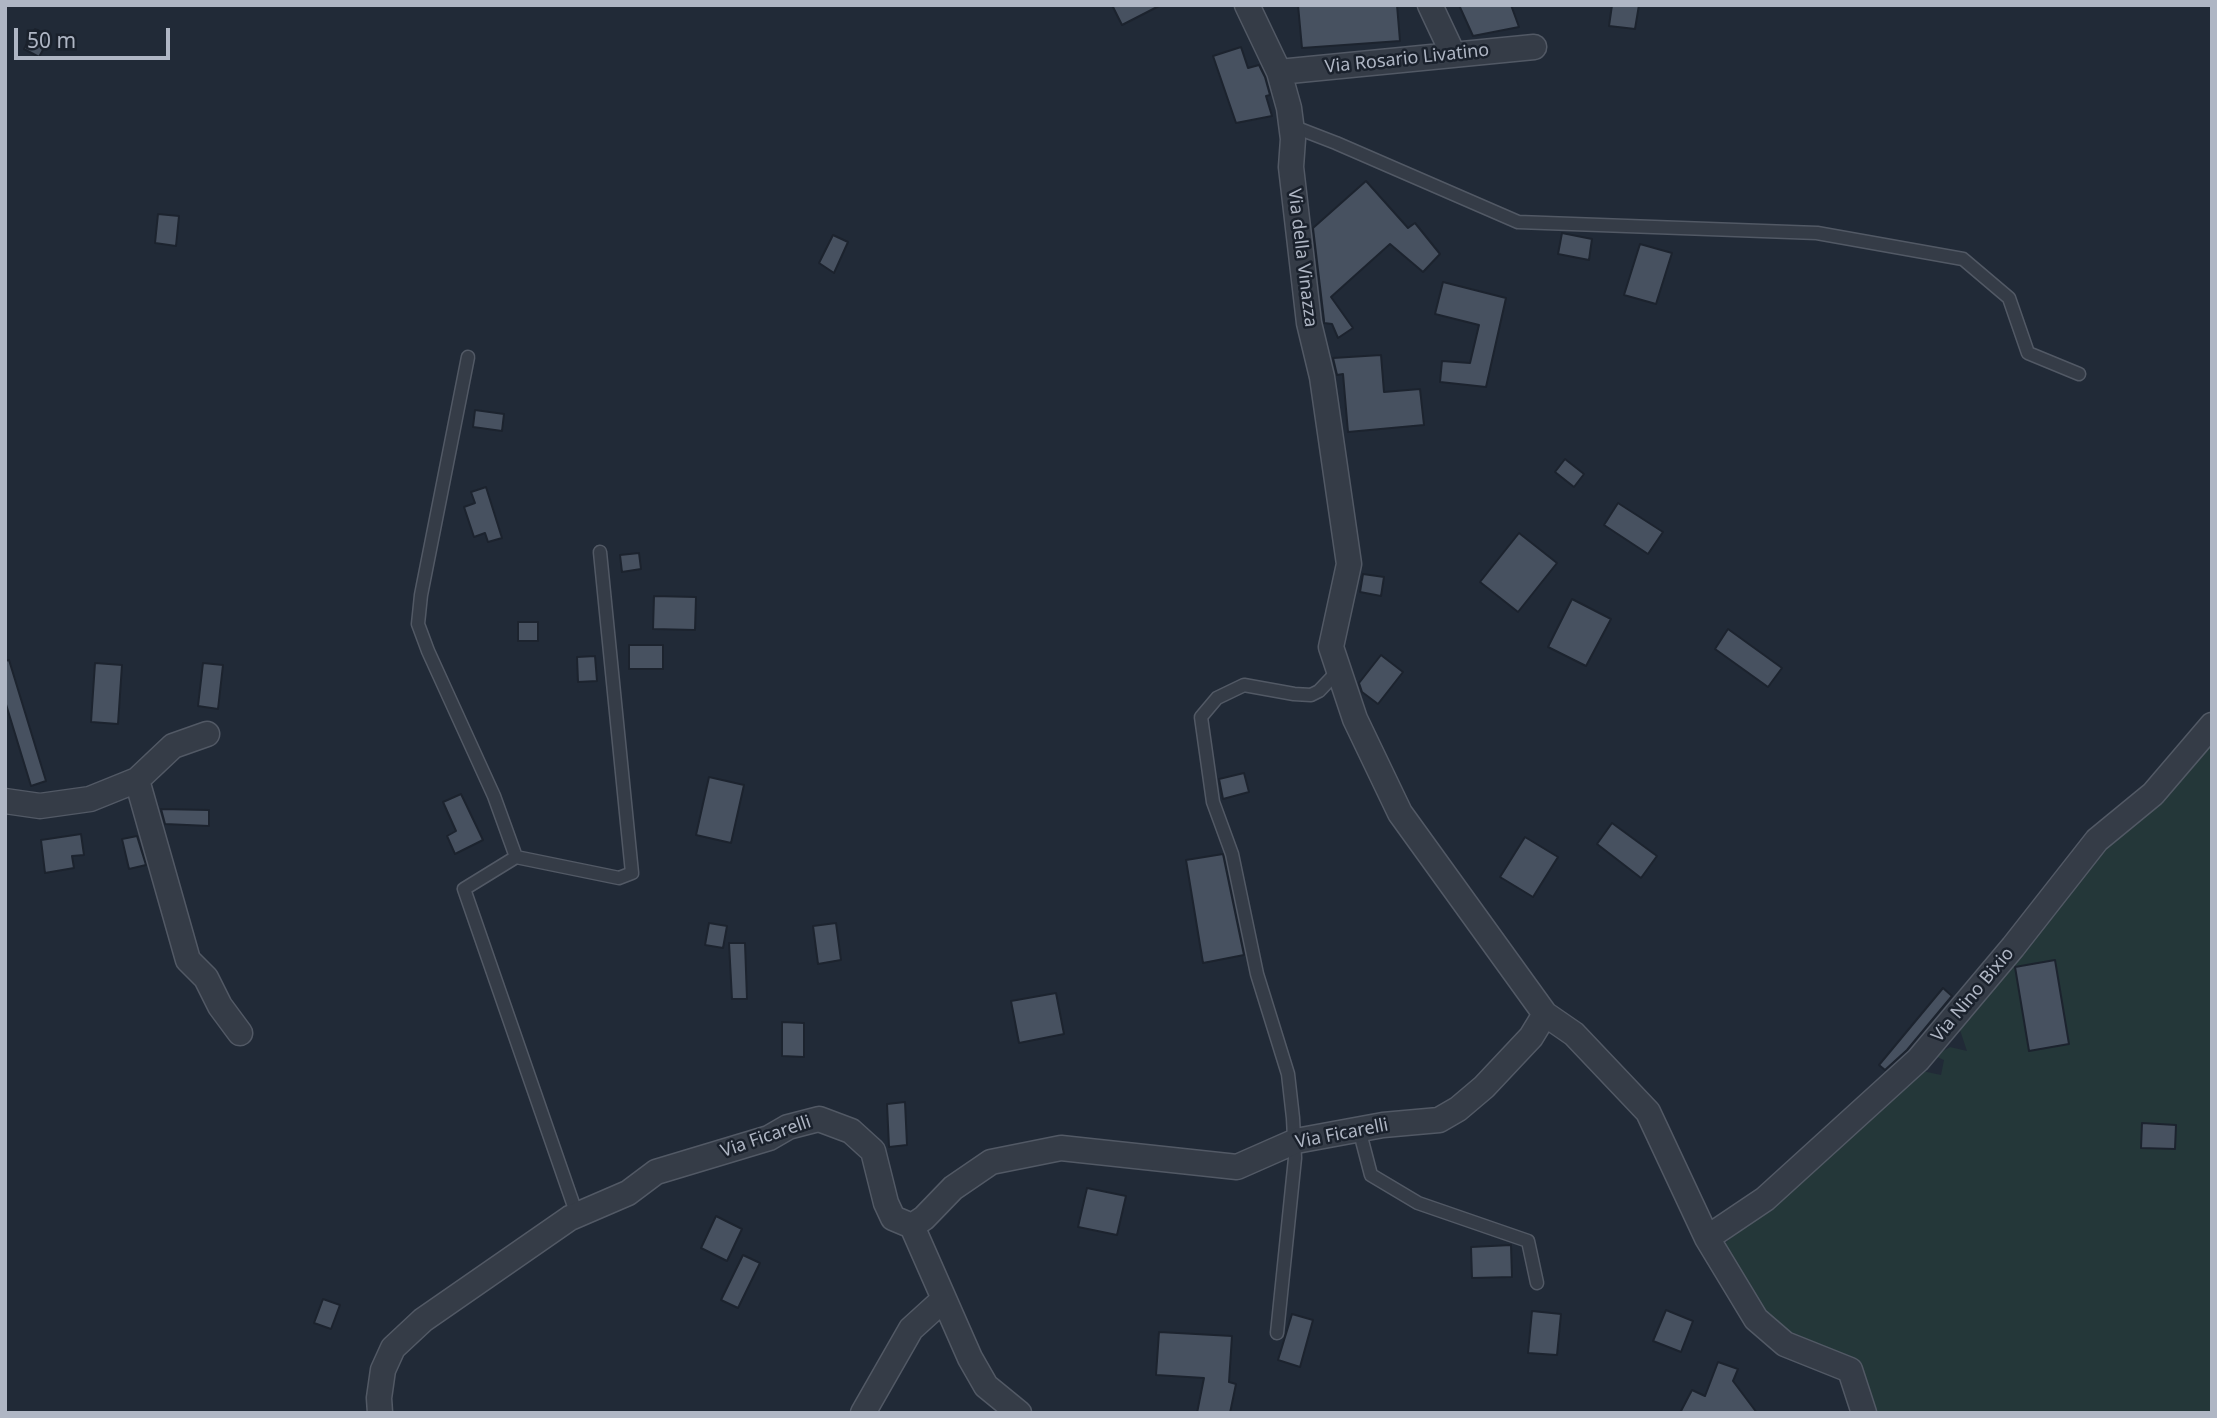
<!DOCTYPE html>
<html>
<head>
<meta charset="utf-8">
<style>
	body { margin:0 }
	#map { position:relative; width:2217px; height:1418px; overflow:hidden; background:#212a37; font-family:"Noto Sans",sans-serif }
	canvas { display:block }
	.frame { position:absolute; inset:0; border:7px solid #afb6c4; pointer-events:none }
	.scale { position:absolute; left:14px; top:28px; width:156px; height:32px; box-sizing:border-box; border:4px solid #afb6c4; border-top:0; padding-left:9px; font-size:21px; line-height:24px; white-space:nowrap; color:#afb6c4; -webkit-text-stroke:5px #1a212c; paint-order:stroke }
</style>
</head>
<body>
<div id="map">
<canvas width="2217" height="1418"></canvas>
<div class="frame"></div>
<div class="scale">50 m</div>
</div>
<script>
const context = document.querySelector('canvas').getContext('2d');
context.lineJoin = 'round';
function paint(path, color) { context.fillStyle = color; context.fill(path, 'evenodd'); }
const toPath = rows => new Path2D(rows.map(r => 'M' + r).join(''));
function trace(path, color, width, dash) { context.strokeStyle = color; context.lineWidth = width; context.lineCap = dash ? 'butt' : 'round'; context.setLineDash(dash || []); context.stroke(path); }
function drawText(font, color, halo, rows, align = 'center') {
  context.font = font + ' "Noto Sans",sans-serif'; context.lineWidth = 5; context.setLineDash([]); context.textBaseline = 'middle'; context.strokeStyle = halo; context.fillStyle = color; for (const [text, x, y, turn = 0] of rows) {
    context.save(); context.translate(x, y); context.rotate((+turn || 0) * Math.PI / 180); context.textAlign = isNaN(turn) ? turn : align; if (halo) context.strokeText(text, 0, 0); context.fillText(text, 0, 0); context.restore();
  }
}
const green = toPath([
	[2212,737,2212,1413,1872,1413,1869,1397,1764,1315,1724,1244,1918,1070,1941,1075,1944,1060,1935,1056,1950,1047,1967,1051,1958,1024,2100,846]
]);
const building = toPath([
	[1112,5,1161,5,1122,25,1112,5],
	[1298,5,1397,5,1400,41,1302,48,1298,5],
	[1459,5,1511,5,1519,27,1473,36,1459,5],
	[1612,5,1639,5,1635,29,1609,26,1612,5],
	[35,29,50,37,39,57,24,49,35,29],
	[1241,47,1248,68,1259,65,1265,77,1270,95,1266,96,1272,116,1236,123,1213,56,1241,47],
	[1366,181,1408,228,1415,223,1440,254,1423,272,1390,244,1331,297,1353,328,1338,338,1332,324,1324,323,1324,320,1313,228,1366,181],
	[158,214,179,216,176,246,155,243,158,214],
	[1562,233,1592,239,1589,260,1558,254,1562,233],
	[833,235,848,242,834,273,819,263,833,235],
	[1640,244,1672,253,1656,304,1624,295,1640,244],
	[1443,282,1506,298,1486,387,1440,382,1442,361,1470,363,1479,325,1435,314,1443,282],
	[1381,355,1384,392,1420,389,1424,425,1348,432,1343,374,1337,375,1333,358,1381,355],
	[475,410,504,414,502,431,473,427,475,410],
	[1565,459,1584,474,1574,487,1555,472,1565,459],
	[486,487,502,538,488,542,485,533,474,537,464,507,475,503,471,492,486,487],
	[1618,503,1663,532,1648,554,1604,525,1618,503],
	[1519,533,1557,563,1518,612,1480,582,1519,533],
	[639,553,641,569,622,572,620,555,639,553],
	[1363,574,1384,577,1381,596,1360,592,1363,574],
	[654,596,696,597,695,630,653,629,654,596],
	[1572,599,1611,619,1586,666,1548,647,1572,599],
	[518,622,538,622,538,641,518,641,518,622],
	[1728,629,1782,668,1768,687,1715,649,1728,629],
	[629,645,663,645,663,669,629,669,629,645],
	[1381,655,1403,672,1378,704,1362,692,1359,683,1381,655],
	[595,656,597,681,578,682,577,657,595,656],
	[9,660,46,781,31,786,5,701,5,661,9,660],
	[95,663,122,665,118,724,91,722,95,663],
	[203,663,223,665,218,709,198,706,203,663],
	[1244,773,1249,792,1223,799,1219,779,1244,773],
	[709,777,744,785,731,843,696,835,709,777],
	[461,794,483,840,455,854,447,836,456,831,443,802,461,794],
	[161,809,209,810,209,826,165,824,161,809],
	[1612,823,1657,856,1641,878,1597,844,1612,823],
	[81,834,84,855,72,856,74,868,45,873,41,840,81,834],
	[137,836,146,865,129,869,122,839,137,836],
	[1525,837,1558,857,1533,897,1500,877,1525,837],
	[1223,854,1244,955,1203,963,1186,860,1223,854],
	[709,923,727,926,723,948,705,945,709,923],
	[836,923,841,960,818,964,813,926,836,923],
	[729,943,745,943,747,999,732,999,729,943],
	[2055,960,2069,1044,2029,1051,2015,967,2055,960],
	[1943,988,1952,996,1907,1050,1885,1070,1879,1065,1943,988],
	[1056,993,1064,1034,1019,1043,1011,1001,1056,993],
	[782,1022,804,1023,804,1057,782,1056,782,1022],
	[905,1102,907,1145,889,1147,887,1104,905,1102],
	[2142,1123,2176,1125,2175,1149,2141,1148,2142,1123],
	[1087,1188,1126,1196,1117,1235,1078,1227,1087,1188],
	[716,1216,742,1229,727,1261,701,1248,716,1216],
	[1511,1245,1512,1277,1472,1278,1471,1247,1511,1245],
	[743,1255,760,1263,738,1308,721,1300,743,1255],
	[323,1299,340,1305,331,1329,314,1323,323,1299],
	[1666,1310,1693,1321,1681,1352,1653,1341,1666,1310],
	[1532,1311,1561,1314,1557,1355,1528,1353,1532,1311],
	[1292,1314,1313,1320,1300,1367,1278,1360,1292,1314],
	[1159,1332,1232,1336,1229,1382,1236,1384,1230,1413,1197,1413,1204,1378,1156,1375,1159,1332],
	[1718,1362,1738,1369,1733,1381,1757,1413,1680,1413,1692,1390,1705,1396,1718,1362]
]);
const lane = toPath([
	[1292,126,1336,143,1518,222,1817,233,1963,259,2009,298,2028,353,2079,374],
	[468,357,421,595,418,624,428,651,494,796,516,857,464,889,577,1215],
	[516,857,619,878,632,873,600,552],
	[1359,1129,1371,1175,1418,1203,1528,1241,1537,1283],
	[1277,1333,1295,1158,1293,1118,1288,1074,1257,974,1232,854,1213,802,1201,717,1217,698,1244,685,1294,694,1311,695,1319,691,1339,670]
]);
const street = toPath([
	[1247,5,1279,72,1289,108,1293,139,1291,167,1309,323,1322,377,1349,564,1331,647,1355,719,1400,813,1545,1014,1574,1034,1648,1112,1707,1238,1756,1319,1785,1344,1850,1370,1864,1413],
	[1430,5,1453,54],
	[1279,72,1534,47],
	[137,780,188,960,206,978,220,1006,240,1033],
	[5,801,40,806,90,799,137,780,173,746,207,734],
	[912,1226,970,1358,986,1386,1019,1413],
	[1707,1238,1765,1199,1918,1060,2013,947,2097,840,2153,794,2212,725],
	[380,1413,379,1398,383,1370,393,1348,423,1320,570,1218,628,1193,656,1172,769,1138,788,1127,819,1119,851,1131,873,1151,886,1203,893,1218,912,1226,924,1218,953,1188,991,1162,1061,1148,1237,1167,1296,1141,1383,1125,1439,1120,1458,1109,1484,1087,1531,1037,1545,1014],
	[863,1413,911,1329,944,1299]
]);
const streetNames = [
	["Via Rosario Livatino",1407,59,-6],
	["Via della Vinazza",1302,258,83],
	["Via Nino Bixio",1973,995,-50],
	["Via Ficarelli",1342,1134,-11],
	["Via Ficarelli",766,1137,-19]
];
paint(green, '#243739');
paint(building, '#475160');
trace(building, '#1c232e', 2);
trace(lane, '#525965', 15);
trace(street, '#525965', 27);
trace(lane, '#353c47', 12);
trace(street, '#353c47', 24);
drawText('18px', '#afb6c4', '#1a212c', streetNames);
</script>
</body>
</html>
